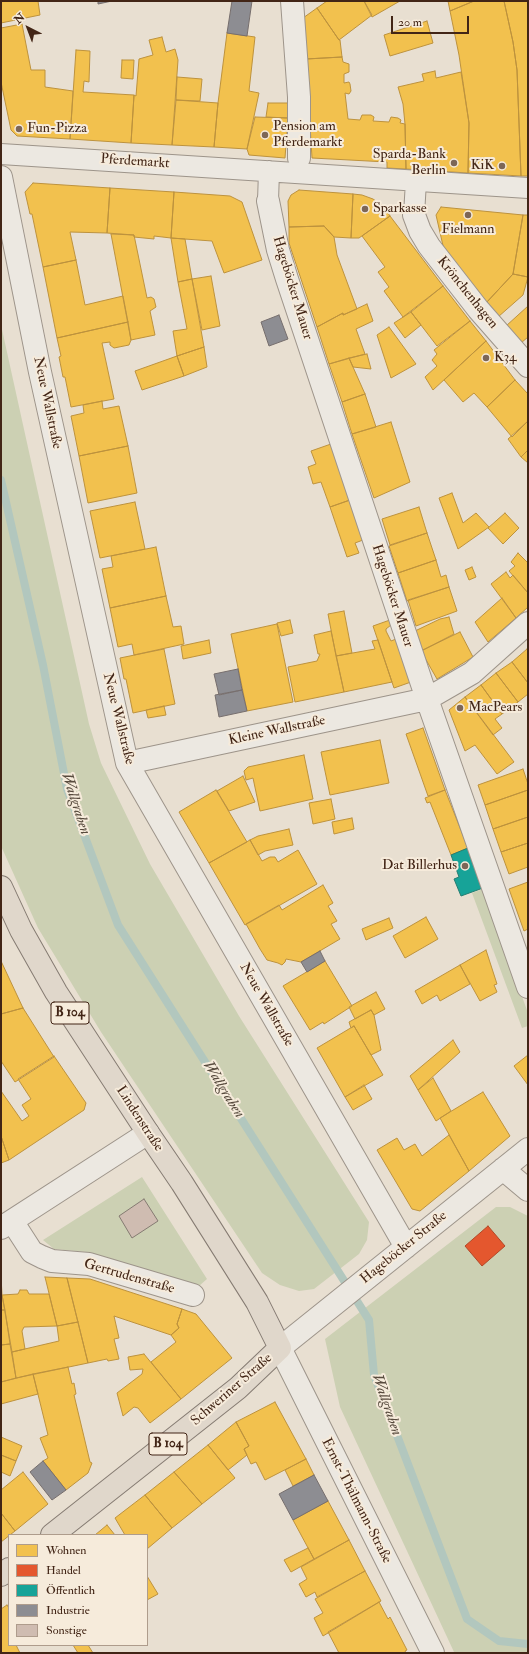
<!DOCTYPE html>
<html>
<head>
<meta charset="utf-8">
<style>
	body { margin:0 }
	#map { position:relative; width:529px; height:1654px; overflow:hidden; background:#e8dfd1; font-family:"IM FELL Double Pica",serif }
	canvas { display:block }
	.frame { position:absolute; inset:0; border:2px solid #422516; pointer-events:none }
	.legend { position:absolute; left:8px; top:1534px; width:140px; height:112px; box-sizing:border-box; background:#f6ebdb; border:1px solid #ae9c8c; margin:0; padding:5px 7px; list-style:none; font-size:12px; color:#422516 }
	.legend li { display:flex; align-items:center; gap:8px; height:20px }
	.legend b { width:20px; border:1px solid #ae9c8c }
	.north { position:absolute; left:8px; top:8px; width:40px; height:40px; -webkit-text-stroke:3px #f6ebdb; paint-order:stroke; rotate:318deg; font-size:11px; font-weight:700; line-height:16px; text-align:center; color:#422516 }
	.north::after { content:''; display:block; margin:auto; width:14px; height:18px; background:#422516; clip-path:polygon(50% 0,100% 100%,50% 72%,0 100%) }
	.scale { position:absolute; left:391px; top:16px; width:78px; height:18px; box-sizing:border-box; border:2px solid #422516; border-top:0; padding-left:5px; font-size:12px; line-height:14px; white-space:nowrap; color:#422516; -webkit-text-stroke:3px #f6ebdb; paint-order:stroke }
</style>
</head>
<body>
<div id="map">
<canvas width="529" height="1654"></canvas>
<div class="frame"></div>
<ul class="legend">
<li><b style="height:11px;background:#f2c14e"></b>Wohnen</li>
<li><b style="height:11px;background:#e4572e"></b>Handel</li>
<li><b style="height:11px;background:#17a398"></b>Öffentlich</li>
<li><b style="height:11px;background:#8d8d92"></b>Industrie</li>
<li><b style="height:11px;background:#cfbcb1"></b>Sonstige</li>
</ul>
<div class="north">N</div>
<div class="scale">20 m</div>
</div>
<script>
const context = document.querySelector('canvas').getContext('2d');
context.lineJoin = 'round';
function paint(path, color) { context.fillStyle = color; context.fill(path, 'evenodd'); }
const toPath = rows => new Path2D(rows.map(r => 'M' + r).join(''));
function trace(path, color, width, dash) { context.strokeStyle = color; context.lineWidth = width; context.lineCap = dash ? 'butt' : 'round'; context.setLineDash(dash || []); context.stroke(path); }
function drawText(font, color, halo, rows, align = 'center') {
  context.font = font + ' "IM FELL Double Pica",serif'; context.lineWidth = 4; context.setLineDash([]); context.textBaseline = 'middle'; context.strokeStyle = halo; context.fillStyle = color; for (const [text, x, y, turn = 0] of rows) {
    context.save(); context.translate(x, y); context.rotate((+turn || 0) * Math.PI / 180); context.textAlign = isNaN(turn) ? turn : align; if (halo) context.strokeText(text, 0, 0); context.fillText(text, 0, 0); context.restore();
  }
}
const green = toPath([
	[1,325,89,724,101,763,150,864,239,1016,369,1222,367,1240,359,1254,314,1289,299,1291,280,1285,262,1273,101,1032,38,928,1,846],
	[483,889,528,1013,528,1026,522,1028,472,893],
	[142,1177,207,1279,199,1286,86,1252,54,1249,43,1240],
	[496,1207,510,1207,528,1216,528,1653,456,1653,454,1652,340,1407,325,1339]
]);
const homes = toPath([
	[1,1,38,1,40,15,1,23,1,1],
	[327,1,364,1,372,15,339,40,317,8,327,1],
	[364,1,400,1,372,17,364,1],
	[448,1,474,1,450,11,448,1],
	[474,1,504,1,513,42,517,70,521,176,468,173,469,123,459,55,450,11,474,1],
	[504,1,528,1,528,176,521,176,517,70,513,42,504,1],
	[317,8,339,40,340,40,342,57,306,59,303,18,317,8],
	[427,21,433,43,390,56,384,35,427,21],
	[22,24,31,70,45,70,45,87,73,91,70,139,17,136,11,130,1,82,1,28,22,24],
	[227,33,255,37,249,91,259,93,247,149,214,147,218,103,227,33],
	[162,37,166,52,175,49,178,60,172,145,131,143,134,95,136,96,139,59,153,55,149,40,162,37],
	[76,50,90,51,89,82,84,81,83,92,134,95,131,143,70,139,76,50],
	[342,57,343,62,349,64,349,72,344,74,344,83,349,82,350,84,351,91,349,94,345,93,348,119,360,120,362,115,371,115,374,117,373,121,389,122,391,117,398,118,401,120,400,123,405,124,406,169,387,168,387,162,312,158,306,59,342,57],
	[122,60,134,60,133,79,121,78,122,60],
	[435,71,436,78,461,72,469,123,468,173,406,169,405,124,403,104,398,87,424,81,422,74,435,71],
	[177,77,202,79,200,101,176,100,177,77],
	[176,100,218,103,214,147,172,145,176,100],
	[268,103,289,103,288,118,266,117,268,103],
	[255,117,288,118,285,158,249,155,247,149,255,117],
	[33,183,110,188,107,233,70,232,76,260,43,267,32,214,30,214,25,192,33,183],
	[110,188,174,192,171,238,154,236,154,239,134,237,134,235,107,233,110,188],
	[299,190,353,194,351,238,334,237,324,226,289,227,288,201,291,195,299,190],
	[174,192,230,196,242,202,262,260,224,273,212,241,171,238,174,192],
	[353,194,362,195,373,199,383,206,390,216,359,238,351,238,353,194],
	[441,207,523,215,513,274,486,303,444,250,436,215,441,207],
	[523,215,528,215,528,277,513,274,523,215],
	[390,216,443,286,403,317,384,291,389,287,378,272,385,267,362,236,390,216],
	[324,226,334,237,337,255,357,309,343,315,343,313,317,327,289,243,289,227,324,226],
	[111,234,134,235,147,298,151,297,154,299,156,307,150,311,155,335,131,340,111,234],
	[171,238,185,239,192,279,178,282,171,238],
	[76,260,85,305,123,296,128,322,57,338,43,267,76,260],
	[513,274,528,277,523,295,498,317,486,303,513,274],
	[211,276,220,326,202,330,192,279,211,276],
	[192,279,204,347,177,356,173,331,187,329,178,282,192,279],
	[443,286,470,321,437,346,411,312,443,286],
	[367,304,373,321,356,329,365,354,329,364,317,327,343,313,343,315,367,304],
	[528,306,528,337,521,343,506,326,528,306],
	[411,312,421,325,405,338,394,323,411,312],
	[470,321,486,341,433,390,425,377,437,366,432,360,437,354,434,350,470,321],
	[128,322,131,340,129,345,114,348,110,345,110,342,102,343,114,399,71,407,65,377,63,377,59,357,61,356,57,338,128,322],
	[389,327,416,364,391,378,377,335,389,327],
	[486,341,515,380,487,407,474,393,463,402,444,380,486,341],
	[204,347,207,367,184,376,177,356,204,347],
	[367,354,371,369,353,367,349,358,367,354],
	[177,356,184,376,142,390,135,371,177,356],
	[349,358,365,394,342,402,329,364,349,358],
	[515,380,528,394,528,421,512,437,487,407,515,380],
	[365,394,376,427,352,434,342,402,365,394],
	[102,401,103,409,119,406,128,446,79,456,71,416,84,413,83,405,102,401],
	[528,421,528,450,521,457,508,439,528,421],
	[391,422,410,482,374,498,352,434,391,422],
	[331,444,350,500,330,507,321,482,313,484,308,467,316,464,311,451,331,444],
	[128,446,137,493,88,503,79,456,128,446],
	[528,450,528,463,521,457,528,450],
	[452,493,463,523,476,513,489,527,458,549,439,498,452,493],
	[350,500,363,540,355,543,359,553,347,557,330,507,350,500],
	[135,502,145,549,100,558,90,511,135,502],
	[419,507,427,533,390,545,382,519,419,507],
	[505,513,519,528,503,544,488,528,505,513],
	[427,533,436,560,398,573,389,546,427,533],
	[156,547,166,596,110,608,102,569,113,567,111,556,156,547],
	[518,553,528,563,528,593,509,571,515,566,511,562,518,553],
	[436,560,441,577,446,575,449,587,407,601,398,573,436,560],
	[472,567,476,577,469,580,465,570,472,567],
	[506,572,510,578,513,575,528,593,528,607,516,618,491,584,506,572],
	[449,587,457,611,416,626,408,600,449,587],
	[166,596,173,627,181,626,184,644,134,655,132,644,118,647,110,608,166,596],
	[502,598,516,618,488,642,475,622,502,598],
	[344,611,352,653,336,656,328,614,344,611],
	[449,617,454,634,421,651,415,631,440,619,449,617],
	[290,620,293,633,281,636,277,623,290,620],
	[390,620,391,625,386,629,386,631,391,641,396,639,411,682,394,688,373,626,390,620],
	[277,624,293,702,247,711,231,634,277,624],
	[331,631,344,692,295,702,288,667,317,661,320,654,318,654,314,635,331,631],
	[460,632,473,657,437,679,421,651,460,632],
	[209,640,211,653,183,659,181,646,209,640],
	[378,640,392,682,344,692,336,656,375,649,372,641,378,640],
	[164,649,175,704,133,713,126,679,124,679,120,658,164,649],
	[527,649,528,650,528,683,512,662,527,649],
	[512,662,528,683,528,694,518,702,496,673,512,662],
	[496,673,518,702,502,714,481,685,496,673],
	[481,685,502,714,495,719,502,728,493,735,465,697,481,685],
	[465,697,514,762,497,774,475,745,465,751,449,710,465,697],
	[164,706,166,715,148,718,146,710,164,706],
	[423,728,445,790,428,796,406,734,423,728],
	[380,740,389,783,330,795,321,752,380,740],
	[304,755,313,799,260,811,253,778,246,780,244,771,248,767,304,755],
	[523,769,528,784,528,790,485,805,478,785,523,769],
	[243,776,255,802,229,811,217,791,243,776],
	[216,790,247,842,209,863,179,812,216,790],
	[445,790,468,848,451,855,430,802,427,803,425,798,445,790],
	[528,790,528,817,493,829,485,805,528,790],
	[331,799,335,819,313,824,309,803,331,799],
	[528,817,528,843,501,852,493,829,528,817],
	[352,818,354,829,334,834,332,822,352,818],
	[289,829,293,845,265,851,258,855,250,840,258,836,289,829],
	[250,840,262,861,270,857,275,857,278,862,298,850,317,884,245,925,209,863,250,840],
	[528,843,528,867,509,874,501,852,528,843],
	[528,882,528,929,524,931,509,889,528,882],
	[323,885,333,903,328,906,337,921,331,924,340,939,301,962,286,959,285,962,282,965,278,963,267,960,260,949,246,924,279,905,282,910,323,885],
	[426,917,438,939,405,958,393,936,426,917],
	[389,918,393,928,366,940,362,929,389,918],
	[486,950,497,984,494,985,497,992,480,1001,460,965,486,950],
	[1,961,23,1008,1,1014,1,961],
	[325,961,352,1006,324,1024,323,1022,310,1030,283,986,325,961],
	[460,965,470,984,440,1001,437,995,422,1004,415,991,460,965],
	[376,992,385,1009,374,1015,371,1010,355,1019,349,1007,376,992],
	[23,1008,54,1057,15,1082,1,1061,1,1014,23,1008],
	[371,1010,374,1015,381,1050,371,1055,354,1026,351,1028,349,1022,371,1010],
	[354,1026,383,1075,345,1097,317,1048,354,1026],
	[453,1040,460,1052,418,1090,410,1076,453,1040],
	[528,1055,528,1085,514,1066,528,1055],
	[54,1056,86,1103,84,1110,9,1160,1,1136,1,1091,22,1121,29,1116,22,1105,31,1099,18,1079,54,1056],
	[433,1078,451,1111,436,1121,418,1090,433,1078],
	[364,1085,372,1099,353,1110,345,1097,364,1085],
	[483,1092,510,1136,469,1171,440,1118,483,1092],
	[449,1135,469,1171,420,1211,412,1209,377,1150,397,1138,404,1150,415,1144,422,1156,449,1135],
	[1,1136,9,1160,1,1163,1,1136],
	[1,1276,2,1295,5,1310,1,1310,1,1276],
	[45,1277,67,1278,78,1322,57,1326,45,1277],
	[67,1278,90,1279,182,1309,177,1324,179,1328,171,1335,114,1316,119,1338,114,1339,119,1359,108,1361,107,1359,88,1363,67,1278],
	[20,1290,27,1290,29,1294,49,1294,57,1326,24,1327,22,1331,25,1349,12,1352,2,1295,18,1294,20,1290],
	[182,1309,196,1314,232,1358,181,1399,151,1362,176,1342,171,1335,179,1328,177,1324,182,1309],
	[1,1310,5,1310,10,1344,1,1345,1,1310],
	[78,1322,88,1363,16,1378,12,1352,59,1341,57,1326,78,1322],
	[10,1344,16,1378,1,1382,1,1345,10,1344],
	[144,1354,181,1399,150,1423,138,1408,134,1407,123,1416,117,1393,142,1374,143,1369,130,1370,128,1357,144,1354],
	[68,1367,72,1384,74,1383,76,1394,74,1395,90,1462,92,1463,88,1473,66,1490,43,1461,48,1458,40,1438,48,1435,33,1374,68,1367],
	[33,1374,38,1394,1,1404,1,1382,33,1374],
	[275,1402,306,1459,265,1480,256,1462,251,1464,244,1449,249,1446,236,1422,275,1402],
	[236,1422,249,1446,244,1449,247,1455,228,1470,208,1445,236,1422],
	[1,1437,22,1446,16,1461,1,1455,1,1437],
	[208,1445,235,1478,202,1504,174,1472,208,1445],
	[1,1455,16,1461,10,1476,1,1472,1,1455],
	[306,1459,314,1475,293,1486,285,1470,306,1459],
	[23,1472,48,1504,15,1531,1,1513,1,1490,23,1472],
	[174,1472,202,1504,172,1528,145,1495,174,1472],
	[145,1495,172,1528,147,1549,147,1535,125,1535,115,1518,145,1495],
	[328,1501,349,1540,314,1559,293,1520,328,1501],
	[1,1513,15,1531,1,1542,1,1513],
	[107,1525,115,1535,95,1535,107,1525],
	[349,1540,365,1571,317,1597,315,1592,306,1597,299,1584,307,1579,301,1567,349,1540],
	[308,1548,314,1559,291,1572,284,1560,308,1548],
	[365,1571,381,1601,323,1636,314,1618,323,1613,315,1599,365,1571],
	[147,1576,158,1594,147,1600,147,1576],
	[379,1602,388,1619,390,1617,407,1650,405,1651,406,1653,339,1653,328,1632,379,1602],
	[7,1605,9,1608,9,1645,16,1645,20,1653,1,1653,1,1609,7,1605],
	[73,1645,88,1645,93,1653,78,1653,73,1645]
]);
const shops = toPath([
	[488,1226,505,1246,482,1266,465,1246,488,1226]
]);
const public = toPath([
	[468,848,483,888,461,896,454,879,459,877,451,855,468,848]
]);
const industry = toPath([
	[98,1,112,1,98,4,98,1],
	[232,1,252,1,247,36,227,33,232,1],
	[279,315,288,339,269,346,261,322,279,315],
	[238,669,242,690,219,695,214,674,238,669],
	[242,690,247,711,219,717,215,695,242,690],
	[320,951,325,961,307,972,301,962,320,951],
	[43,1461,66,1490,52,1500,30,1472,43,1461],
	[314,1475,328,1501,293,1520,279,1494,314,1475]
]);
const stream = toPath([
	[1,480,43,665,67,789,118,925,369,1320,374,1375,467,1619,499,1641,528,1644]
]);
const building = toPath([
	[144,1199,158,1221,132,1238,119,1216,144,1199]
]);
const pedestrian = toPath([
	[1,154,528,188],
	[268,201,269,171],
	[414,215,416,181]
]);
const minor = toPath([
	[292,1,299,97,299,158],
	[1,177,40,372,127,763,406,1247],
	[268,201,278,250,287,279,427,699,528,987],
	[414,215,420,231,429,246,478,309,528,366],
	[127,763,427,699,472,673,528,623],
	[503,1169,528,1190],
	[12,1221,32,1252,42,1257,52,1261,89,1264,193,1295],
	[1,1228,148,1133],
	[433,1653,280,1348,528,1149]
]);
const primary = toPath([
	[1,887,21,930,56,992,148,1133,182,1183,257,1302,280,1348,238,1388,52,1535],
	[1,1575,9,1569]
]);
const markers = [
	[19,129,4,"#7c6657"],
	[265,135,4,"#7c6657"],
	[454,163,4,"#7c6657"],
	[502,166,4,"#7c6657"],
	[365,209,4,"#7c6657"],
	[468,215,4,"#7c6657"],
	[486,358,4,"#7c6657"],
	[460,708,4,"#7c6657"],
	[465,866,4,"#7c6657"]
];
const shields = [
	[70,1013,38],
	[168,1444,38]
];
const shieldNames = [
	["B 104",70,1013],
	["B 104",168,1444]
];
const poiNames = [
	["Pension am",273,127],
	["Pferdemarkt",273,143],
	["Fun-Pizza",27,129],
	["Sparda-Bank",446,155,"right"],
	["Berlin",446,171,"right"],
	["KiK",494,166,"right"],
	["Sparkasse",373,209],
	["Fielmann",468,230,"center"],
	["K34",494,358],
	["MacPears",468,708],
	["Dat Billerhus",457,866,"right"]
];
const streetNames = [
	["Pferdemarkt",135,162,4],
	["Hageböcker Mauer",292,288,73],
	["Krönchenhagen",467,293,51],
	["Neue Wallstraße",47,403,78],
	["Hageböcker Mauer",392,596,72],
	["Neue Wallstraße",118,719,76],
	["Kleine Wallstraße",277,731,-12],
	["Neue Wallstraße",266,1005,60],
	["Lindenstraße",139,1119,57],
	["Hageböcker Straße",404,1248,-39],
	["Gertrudenstraße",129,1277,16],
	["Schweriner Straße",232,1390,-41],
	["Ernst-Thälmann-Straße",356,1501,63]
];
const waterNames = [
	["Wallgraben",75,804,72],
	["Wallgraben",223,1090,58],
	["Wallgraben",386,1405,71]
];
paint(green, '#ccd0b3');
paint(homes, '#f2c14e');
trace(homes, '#bd923d', 1);
paint(shops, '#e4572e');
trace(shops, '#b34827', 1);
paint(public, '#17a398');
trace(public, '#247d71', 1);
paint(industry, '#8d8d92');
trace(industry, '#766e6d', 1);
trace(stream, '#b2c7be', 8);
paint(building, '#cfbcb1');
trace(building, '#857b72', 1);
trace(pedestrian, '#9d948a', 22);
trace(minor, '#9d948a', 24);
trace(primary, '#857b72', 24);
trace(pedestrian, '#ece8e1', 20);
trace(minor, '#ece8e1', 22);
trace(primary, '#e0d7cb', 22);
for (const [x, y, r, color] of markers) { const dot = new Path2D(); dot.arc(x, y, r, 0, 2 * Math.PI); context.fillStyle = color; context.fill(dot); trace(dot, '#f6ebdb', 1.5); }
for (const [x, y, w] of shields) { const box = new Path2D(); box.roundRect(x - w / 2, y - 11, w, 22, 3); context.fillStyle = '#f6ebdb'; context.fill(box); trace(box, '#422516', 1); }
drawText('bold 13px', '#422516', null, shieldNames);
drawText('14px', '#422516', '#f6ebdb', poiNames, 'left');
drawText('14px', '#422516', '#f6ebdb', streetNames);
drawText('italic 15px', '#584b3e', '#f6ebdb', waterNames);
</script>
</body>
</html>
